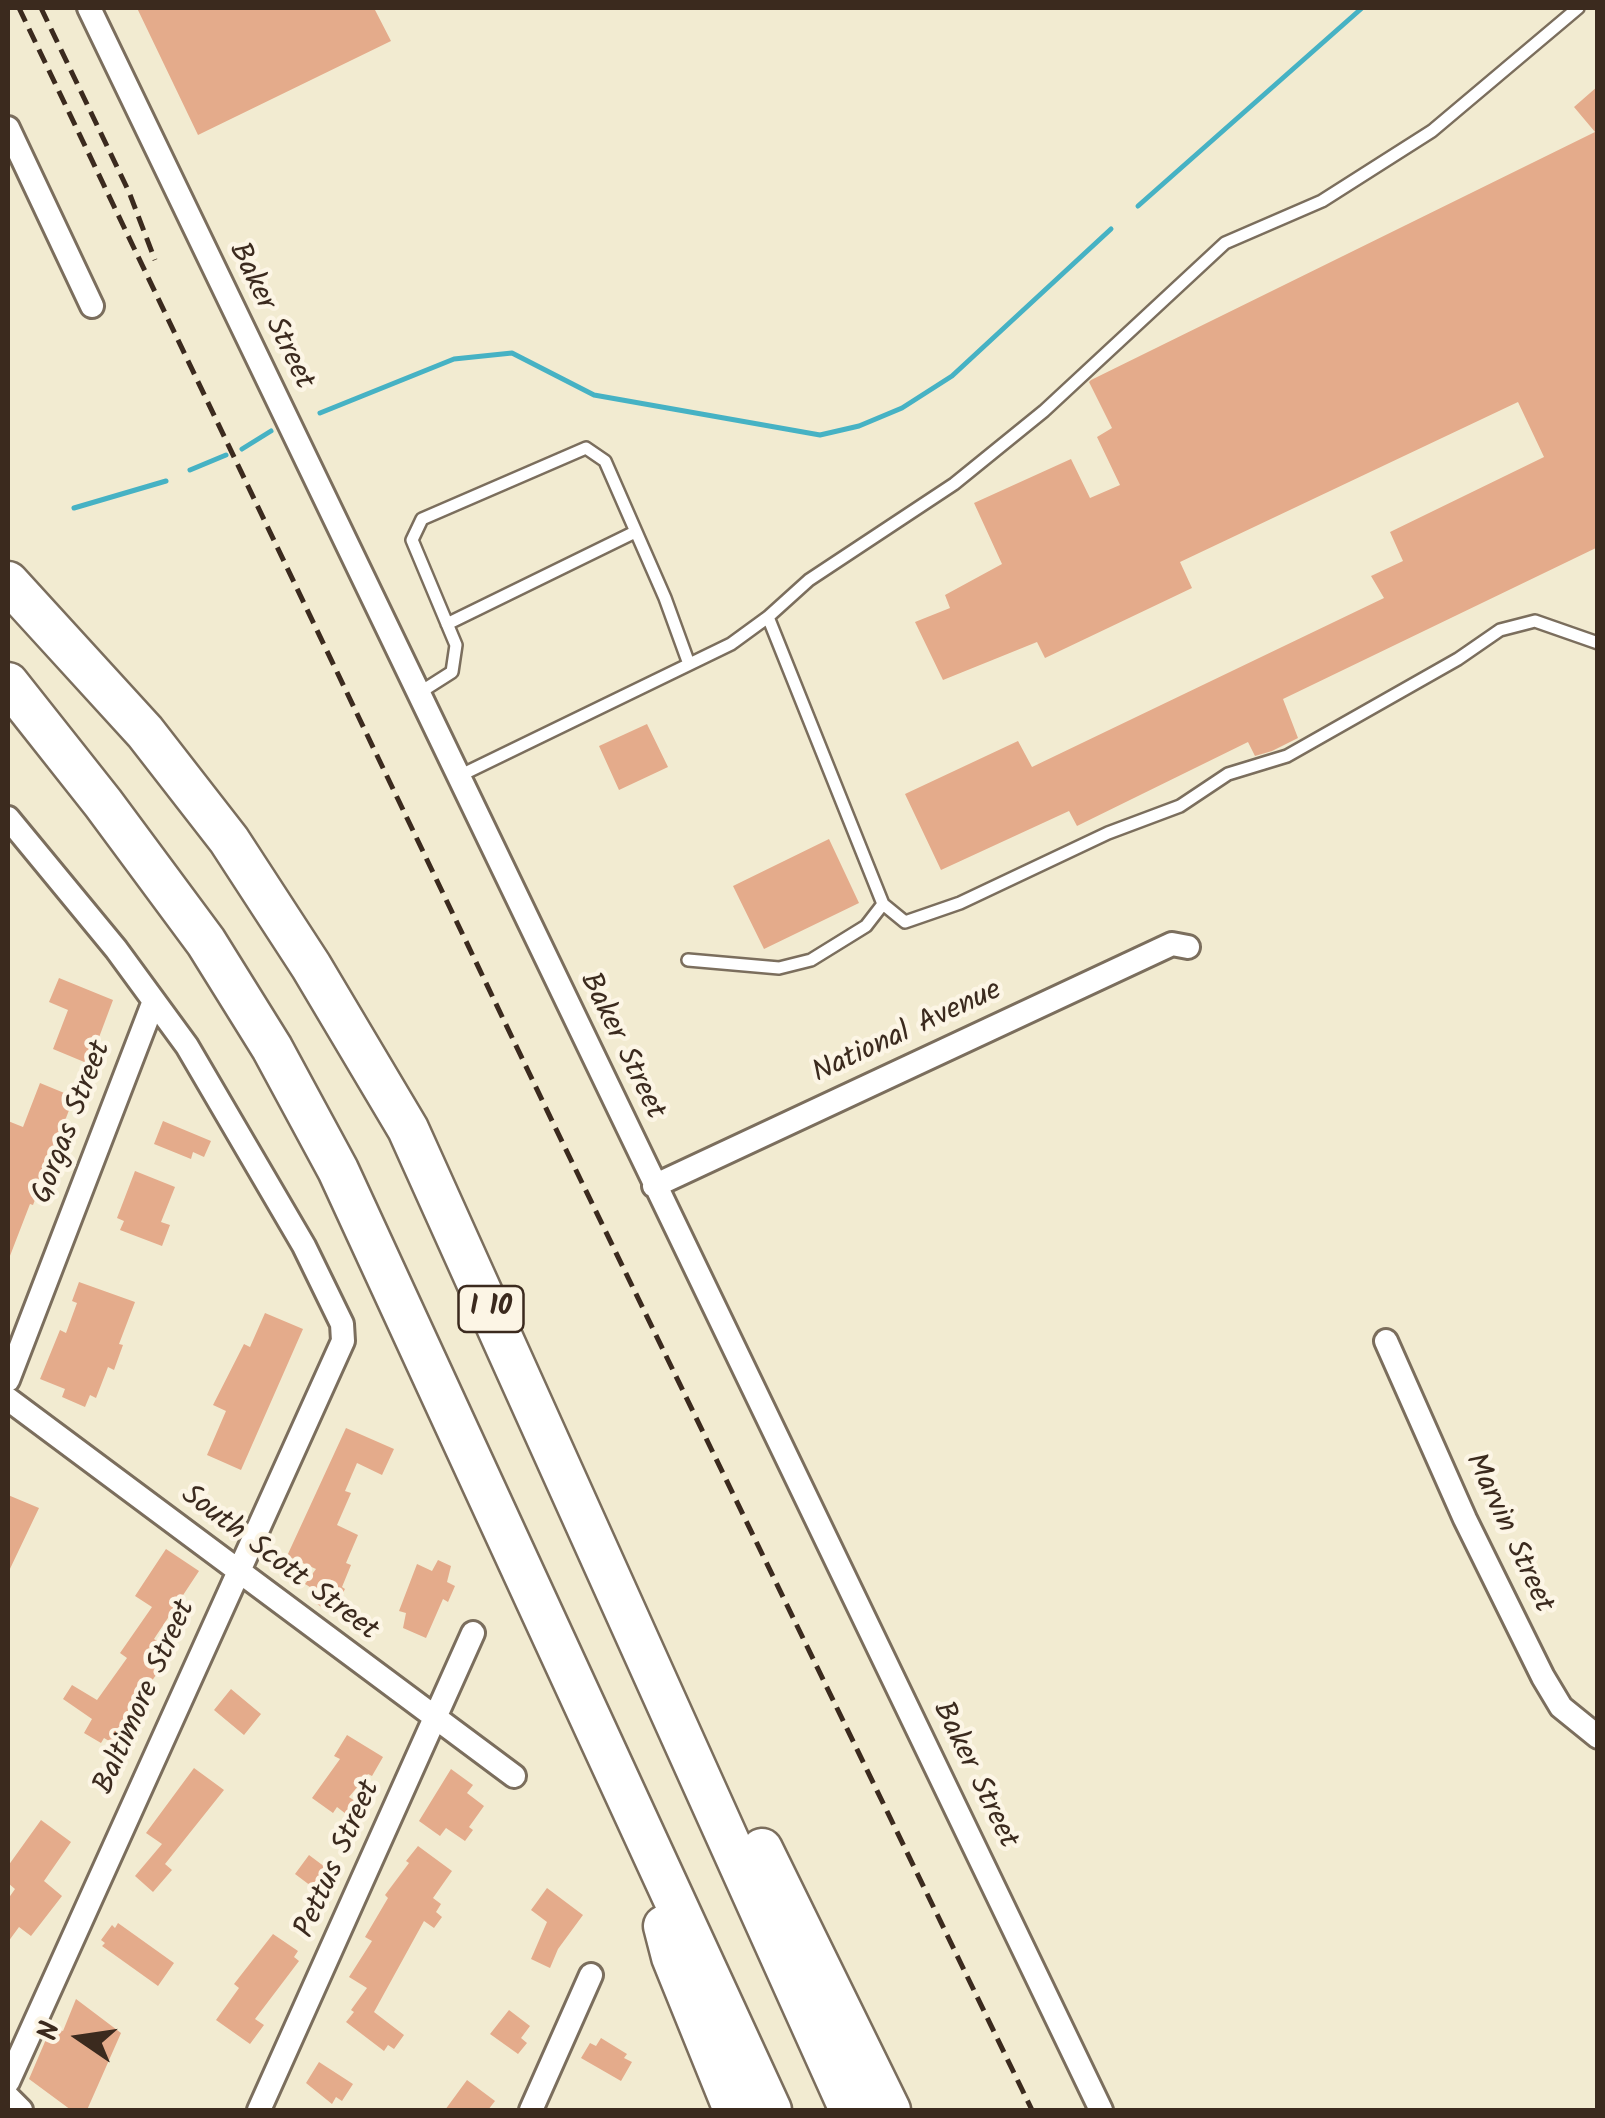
<!DOCTYPE html>
<html>
<head>
<meta charset="utf-8">
<style>
	body { margin:0 }
	#map { position:relative; width:1605px; height:2118px; overflow:hidden; background:#f2ebd1; font-family:Kalam,sans-serif }
	canvas { display:block }
	.frame { position:absolute; inset:0; border:10px solid #3b2a1e; pointer-events:none }
	.north { position:absolute; left:30px; top:1988px; width:100px; height:100px; -webkit-text-stroke:8px #fcf5e5; paint-order:stroke; rotate:283deg; font-size:28px; font-weight:700; line-height:40px; text-align:center; color:#3b2a1e }
	.north::after { content:''; display:block; margin:auto; width:35px; height:45px; background:#3b2a1e; clip-path:polygon(50% 0,100% 100%,50% 72%,0 100%) }
</style>
</head>
<body>
<div id="map">
<canvas width="1605" height="2118"></canvas>
<div class="frame"></div>
<div class="north">N</div>
</div>
<script>
const context = document.querySelector('canvas').getContext('2d');
context.lineJoin = 'round';
const toPath = rows => new Path2D(rows.map(r => 'M' + r).join(''));
function trace(path, color, width, dash) { context.strokeStyle = color; context.lineWidth = width; context.lineCap = dash ? 'butt' : 'round'; context.setLineDash(dash || []); context.stroke(path); }
function paint(path, color) { context.fillStyle = color; context.fill(path, 'evenodd'); }
function drawText(font, color, halo, rows, align = 'center') {
  context.font = font + ' Kalam,sans-serif'; context.lineWidth = 9; context.setLineDash([]); context.textBaseline = 'middle'; context.strokeStyle = halo; context.fillStyle = color; for (const [text, x, y, turn = 0] of rows) {
    context.save(); context.translate(x, y); context.rotate((+turn || 0) * Math.PI / 180); context.textAlign = isNaN(turn) ? turn : align; if (halo) context.strokeText(text, 0, 0); context.fillText(text, 0, 0); context.restore();
  }
}
const stream = toPath([
	[1138,206,1362,8],
	[320,413,454,359,512,353,594,395,820,435,859,426,902,408,952,376,1111,229],
	[242,449,271,431],
	[190,470,226,455],
	[74,508,166,481]
]);
const building = toPath([
	[137,8,374,8,391,41,198,135],
	[1598,86,1598,547,1283,699,1298,738,1272,751,1255,756,1248,742,1077,826,1069,811,941,870,905,794,1018,741,1032,767,1384,598,1371,576,1403,561,1390,532,1544,457,1518,402,1180,562,1192,588,1045,658,1037,642,943,680,915,622,950,608,945,595,1002,564,974,503,1071,459,1090,498,1120,485,1097,437,1112,428,1089,382,1091,380,1595,132,1574,107],
	[647,724,668,767,619,790,599,746],
	[829,839,859,903,764,949,733,886],
	[59,978,113,1000,89,1064,53,1049,68,1010,49,1002],
	[40,1083,74,1097,33,1205,30,1204,8,1261,8,1121,23,1127],
	[163,1121,211,1141,204,1157,193,1152,191,1159,154,1144],
	[135,1171,175,1187,161,1222,170,1225,162,1246,120,1230,124,1221,117,1218],
	[79,1282,135,1302,119,1344,123,1345,114,1370,108,1367,96,1398,90,1395,85,1407,62,1397,65,1389,40,1379,60,1330,66,1333,77,1303,72,1301],
	[265,1313,303,1329,241,1470,207,1455,226,1411,213,1405,244,1344,250,1347],
	[346,1428,394,1449,382,1475,357,1463,345,1491,351,1493,337,1525,358,1535,346,1563,351,1565,342,1587,345,1589,331,1614,309,1598,315,1590,305,1584,316,1569,287,1556],
	[8,1495,39,1508,8,1573],
	[166,1549,199,1571,154,1639,167,1648,156,1663,162,1667,148,1686,150,1688,128,1720,136,1725,121,1748,104,1738,101,1743,84,1733,92,1719,63,1699,72,1685,97,1700,127,1658,120,1653,152,1607,135,1596],
	[438,1560,451,1566,447,1582,455,1586,448,1602,443,1599,426,1638,403,1628,406,1613,399,1611,417,1564,432,1571],
	[231,1689,261,1714,244,1735,214,1710],
	[347,1735,383,1757,372,1776,368,1774,349,1797,355,1801,346,1814,337,1807,333,1813,312,1798,340,1759,334,1756],
	[194,1768,224,1790,165,1864,172,1870,153,1892,135,1876,162,1844,146,1833],
	[451,1769,473,1785,467,1793,484,1806,469,1827,473,1830,465,1841,446,1828,440,1836,419,1821],
	[41,1820,71,1842,44,1881,62,1896,31,1936,19,1927,8,1942,8,1899,15,1889,8,1883,8,1866],
	[418,1846,452,1871,433,1898,441,1904,436,1912,442,1917,434,1928,424,1921,374,2012,404,2035,394,2049,388,2045,384,2051,346,2022,354,2012,351,2010,367,1988,349,1977,372,1941,365,1937,388,1898,385,1895,409,1863,406,1861],
	[309,1855,333,1873,319,1892,295,1874],
	[547,1888,583,1915,558,1949,550,1968,531,1959,547,1922,531,1910],
	[118,1923,174,1963,158,1986,102,1946,105,1943,101,1940,112,1925,115,1928],
	[273,1934,298,1951,294,1957,299,1961,255,2019,264,2025,250,2044,216,2020,239,1988,234,1984],
	[76,1999,121,2033,87,2110,71,2110,29,2079,47,2037,50,2038,54,2028,63,2031],
	[509,2010,530,2026,521,2038,527,2043,518,2054,490,2034],
	[601,2038,627,2054,624,2058,632,2062,621,2081,581,2058,590,2043,596,2046],
	[319,2062,353,2084,342,2101,336,2097,332,2104,306,2083],
	[467,2080,495,2101,488,2110,445,2110]
]);
const service = toPath([
	[447,624,635,532],
	[419,693,452,672,456,645,412,540,422,519,586,448,605,461,665,598,689,664],
	[457,777,731,644,768,617,809,580,954,484,1044,411,1225,243,1322,201,1432,131,1578,8],
	[883,904,905,922,960,903,1108,833,1180,806,1228,774,1287,756,1458,659,1500,630,1535,621,1598,643],
	[688,960,779,968,811,960,866,926,883,904,768,617]
]);
const minor = toPath([
	[89,8,1101,2110],
	[8,128,92,306],
	[8,818,116,949,187,1046,304,1246,342,1324,343,1341,8,2082],
	[654,1186,1172,944,1188,947],
	[1386,1341,1465,1519,1543,1677,1561,1707,1598,1737],
	[8,1380,154,1001],
	[8,1399,514,1776],
	[8,2097,21,2110],
	[259,2110,473,1633],
	[531,2110,591,1975]
]);
const motorway = toPath([
	[8,582,145,732,229,840,311,966,408,1129,850,2110],
	[8,683,103,803,206,942,272,1048,338,1170,771,2110],
	[762,1849,890,2110],
	[664,1926,672,1957,734,2110]
]);
const rail = toPath([
	[19,8,554,1125,1032,2110],
	[41,8,129,192,155,260]
]);
const shields = [
	[491,1309,65]
];
const shieldNames = [
	["I 10",491,1309]
];
const streetNames = [
	["Baker Street",269,317,64],
	["National Avenue",908,1034,-25],
	["Baker Street",620,1047,64],
	["Gorgas Street",74,1123,-69],
	["Marvin Street",1507,1534,65],
	["South Scott Street",278,1565,37],
	["Baltimore Street",147,1698,-66],
	["Baker Street",973,1776,64],
	["Pettus Street",340,1860,-66]
];
trace(stream, '#46b2c4', 5);
paint(building, '#e4ab8b');
trace(service, '#7b6e5d', 16);
trace(minor, '#7b6e5d', 28);
trace(motorway, '#7b6e5d', 45);
trace(service, '#fff', 11);
trace(minor, '#fff', 22);
trace(motorway, '#fff', 40);
trace(rail, '#3b2a1e', 5, [15, 8]);
for (const [x, y, w] of shields) { const box = new Path2D(); box.roundRect(x - w / 2, y - 23, w, 46, 8); context.fillStyle = '#fcf5e5'; context.fill(box); trace(box, '#3b2a1e', 2.5); }
drawText('bold 28px', '#3b2a1e', null, shieldNames);
drawText('30px', '#3b2a1e', '#fcf5e5', streetNames);
</script>
</body>
</html>
